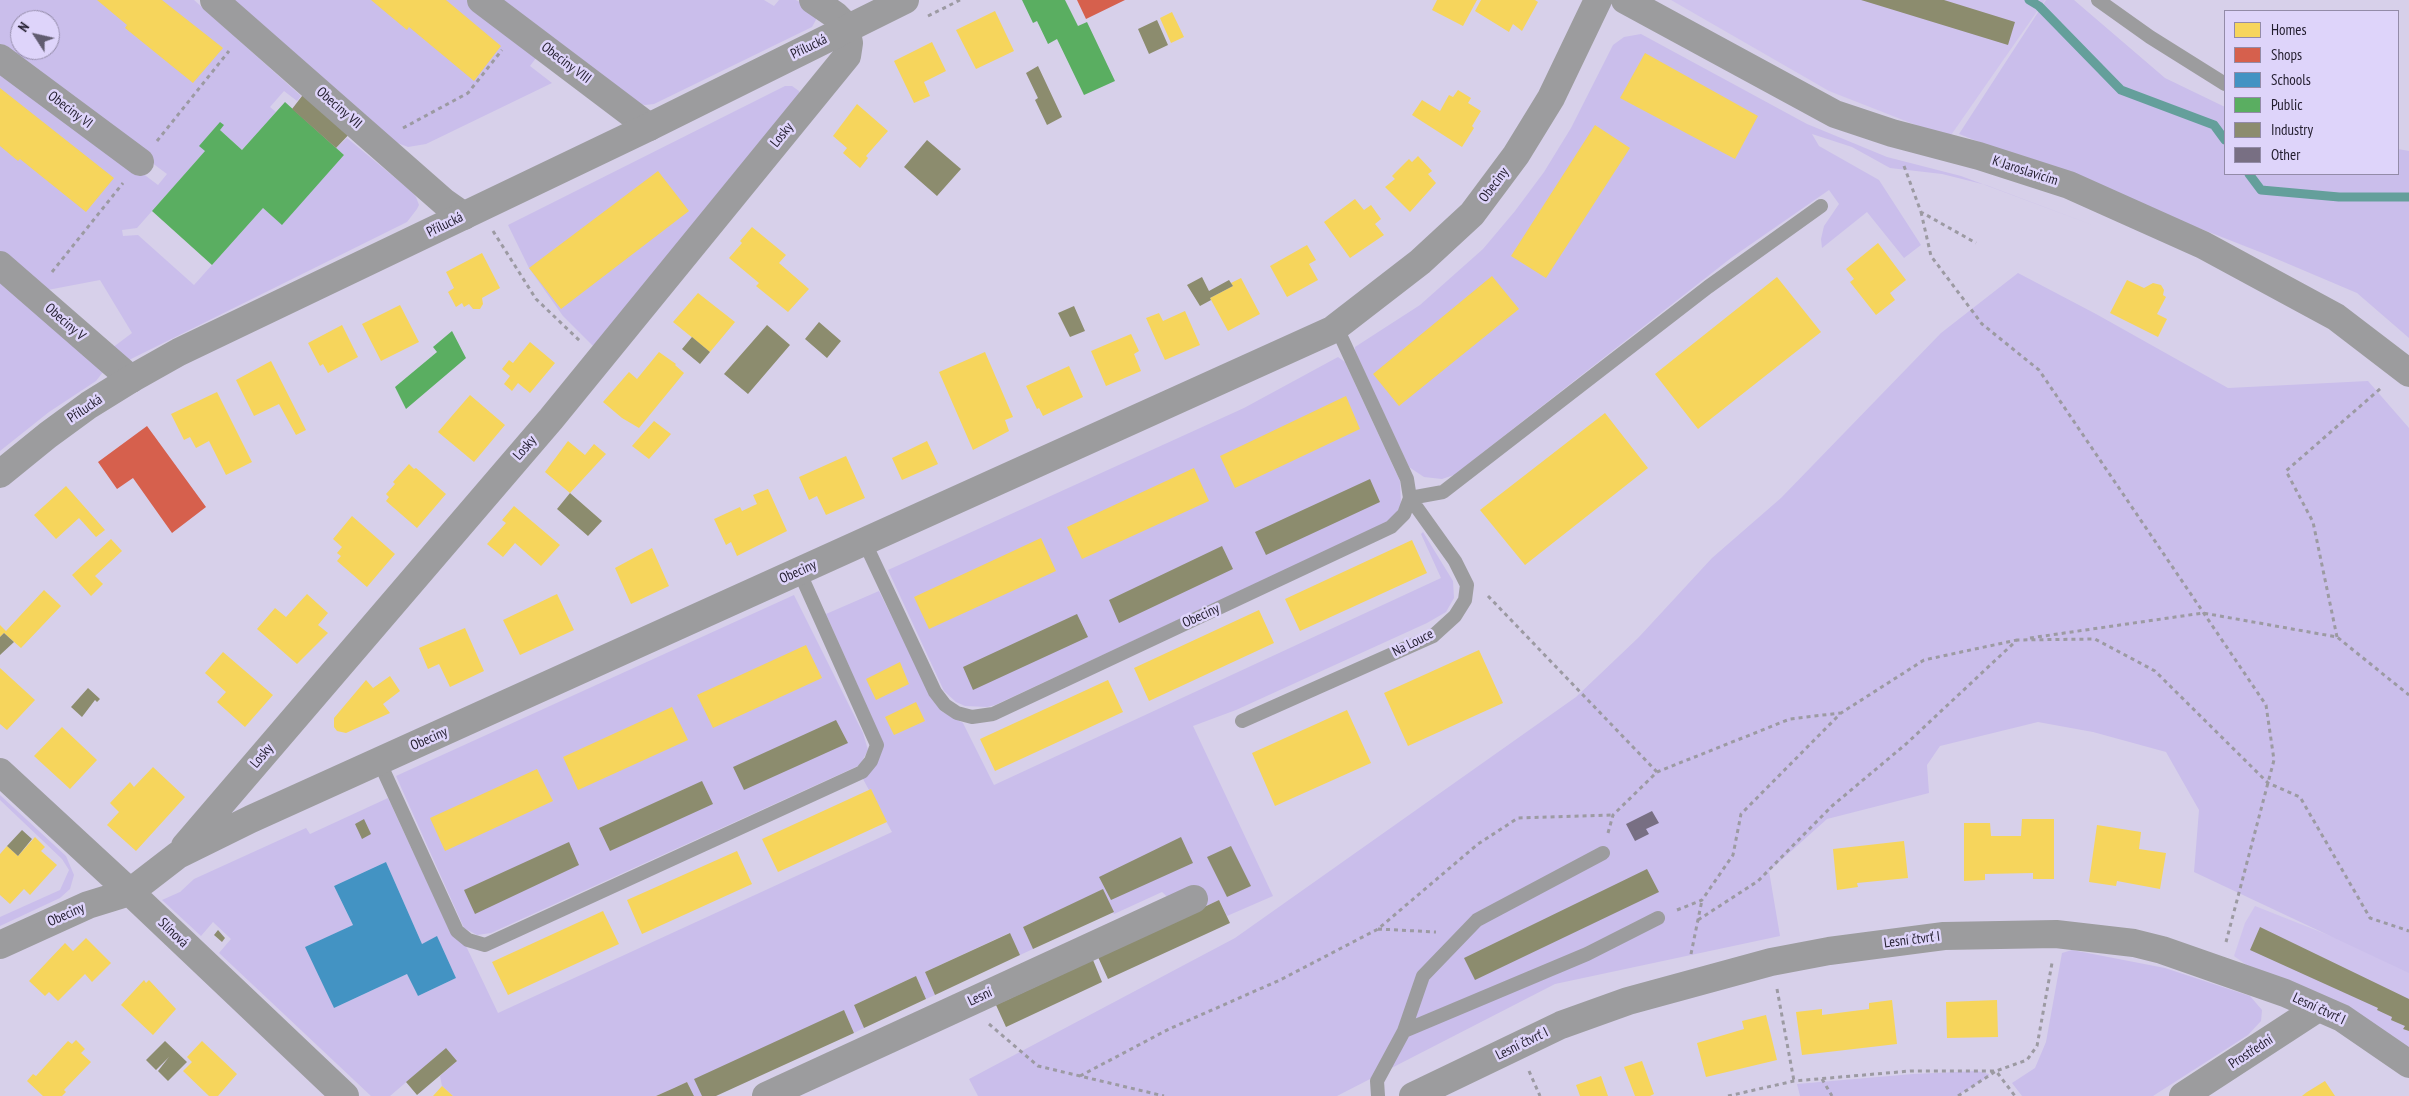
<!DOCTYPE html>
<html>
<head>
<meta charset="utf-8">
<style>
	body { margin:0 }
	#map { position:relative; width:2409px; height:1096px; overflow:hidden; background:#d7d0ea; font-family:"PT Sans Narrow",sans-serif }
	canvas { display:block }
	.legend { position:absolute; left:2224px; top:10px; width:175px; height:165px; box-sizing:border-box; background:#ded4fa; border:1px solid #938ba8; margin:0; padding:6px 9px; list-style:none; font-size:15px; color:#221d2e }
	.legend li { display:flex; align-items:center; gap:10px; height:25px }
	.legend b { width:25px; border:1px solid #938ba8 }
	.north { position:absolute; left:10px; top:10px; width:50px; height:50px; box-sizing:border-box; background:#ded4fa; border:1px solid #938ba8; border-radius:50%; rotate:305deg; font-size:14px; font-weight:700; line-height:20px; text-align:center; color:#221d2e }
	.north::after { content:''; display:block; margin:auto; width:18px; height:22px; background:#615c70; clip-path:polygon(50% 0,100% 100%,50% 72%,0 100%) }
</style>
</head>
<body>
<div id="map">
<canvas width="2409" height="1096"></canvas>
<ul class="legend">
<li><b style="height:14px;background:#f6d55c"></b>Homes</li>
<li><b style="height:14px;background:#d6604d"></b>Shops</li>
<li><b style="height:14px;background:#4393c3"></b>Schools</li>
<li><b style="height:14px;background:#5aae61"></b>Public</li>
<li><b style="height:14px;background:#8c8c6e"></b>Industry</li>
<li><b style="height:14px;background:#786f83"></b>Other</li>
</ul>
<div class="north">N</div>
</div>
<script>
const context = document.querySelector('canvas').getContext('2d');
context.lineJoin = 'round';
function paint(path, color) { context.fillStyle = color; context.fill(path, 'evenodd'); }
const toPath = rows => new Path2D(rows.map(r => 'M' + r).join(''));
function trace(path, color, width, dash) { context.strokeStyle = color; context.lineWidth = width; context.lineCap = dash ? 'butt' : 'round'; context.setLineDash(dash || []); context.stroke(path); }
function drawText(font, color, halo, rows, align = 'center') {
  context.font = font + ' "PT Sans Narrow",sans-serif'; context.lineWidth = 5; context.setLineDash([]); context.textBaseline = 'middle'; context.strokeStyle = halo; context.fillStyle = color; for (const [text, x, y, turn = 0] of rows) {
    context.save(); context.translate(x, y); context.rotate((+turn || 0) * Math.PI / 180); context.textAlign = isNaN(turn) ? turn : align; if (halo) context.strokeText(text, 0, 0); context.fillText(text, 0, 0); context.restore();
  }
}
const built = toPath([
	[1671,0,2045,0,1949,138,1829,91],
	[2255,906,2409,967,2409,1048,2285,993,2234,956,2245,923]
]);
const green = toPath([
	[0,0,194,0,301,96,297,101,284,91,270,107,276,112,242,150,220,130,221,123,205,151,137,228,122,230,123,236,138,235,194,285,263,208,282,224,344,155,336,148,347,138,411,191,416,197,419,205,417,209,407,222,129,360,108,351,132,333,100,280,37,292,0,259,0,66,158,185,167,174,0,50],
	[20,20,50,20,50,50,20,50],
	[220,0,468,0,536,58,530,66,552,83,426,144,408,147,395,142],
	[495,0,764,0,774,6,779,0,796,0,816,11,818,16,812,27,654,104,645,105,639,104],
	[2046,0,2074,0,2165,78,2225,107,2225,174,2398,174,2398,149,2409,151,2409,338,2357,293,2265,254,1959,134],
	[1641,34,1807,124,1887,157,1961,176,2095,226,1986,185,1942,174,1890,168,1852,147,1812,134,1819,146,1879,180,1921,245,1904,258,1867,212,1822,248,1821,239,1824,226,1839,204,1829,190,1731,258,1454,475,1442,479,1424,477,1409,467,1355,351,1355,347,1420,305,1483,249,1515,211,1544,172,1571,128,1613,45,1624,37],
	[785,86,792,86,799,91,800,96,594,347,563,316,529,268,508,225],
	[2018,273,2096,314,2228,388,2368,381,2409,428,2409,973,2194,872,2199,810,2166,752,2093,732,2038,722,1940,746,1927,765,1929,793,1827,819,1769,871,1780,936,1555,984,1337,1096,978,1096,969,1079,1235,938,1576,697,1639,637,1712,558,1781,498,1941,333],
	[0,276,103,372,96,381,49,412,0,451],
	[1338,357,1345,362,1400,481,1401,505,1391,521,995,705,987,707,965,706,956,702,944,691,888,570,1244,408],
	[1423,532,1453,581,1454,598,1446,612,1427,623,1236,710,1193,726,1273,896,1227,916,1219,900,1187,915,1162,892,1114,914,1103,890,1023,927,1033,949,1020,955,1009,933,925,972,935,995,926,999,916,976,854,1005,864,1028,854,1033,844,1010,702,1096,694,1096,687,1082,656,1096,453,1096,442,1086,440,1076,457,1061,446,1048,390,1096,371,1096,219,953,231,939,213,922,201,936,162,900,180,892,194,879,306,828,310,834,388,798,450,931,466,946,498,1013,892,832,863,779,881,738,826,614,879,591,931,696,941,711,963,723,994,785,1441,578,1421,534],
	[386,862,422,944,437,937,456,978,418,996,407,974,334,1008,306,947,353,925,334,886],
	[794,595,863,733,868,750,860,765,491,933,477,935,464,928,396,776],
	[0,795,66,856,74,875,70,889,60,898,0,926,0,917,60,890,69,870,62,859,0,800],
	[2072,950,2165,968,2250,996,2262,1010,2261,1021,2248,1035,2153,1096,2022,1096,2012,1083,2035,1068,2046,1042,2062,953],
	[1977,1071,1989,1074,1989,1076,1957,1096,1800,1096,1797,1084,1913,1074]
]);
const homes = toPath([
	[97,0,162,0,223,48,193,83,125,28,127,25],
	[371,0,446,0,501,46,474,81,409,27,407,30],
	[1437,0,1477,0,1463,26,1432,10],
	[1481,0,1535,0,1538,2,1522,31,1513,24,1509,32,1475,11],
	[995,11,1014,51,976,69,956,30],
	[1172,12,1184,37,1171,43,1160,18],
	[932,42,946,71,924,82,930,96,914,103,894,61],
	[1645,53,1758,116,1735,159,1620,98],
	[0,88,114,178,86,212,20,159,18,161,0,146],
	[1458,90,1471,98,1468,103,1481,111,1472,126,1474,128,1462,147,1412,115,1422,100,1440,111,1449,95,1453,97],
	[857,104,888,131,866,156,868,158,860,168,843,153,847,148,833,136],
	[1595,125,1630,148,1546,278,1511,256],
	[1418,156,1432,171,1428,174,1436,183,1410,212,1385,187,1395,179,1392,176,1409,159,1412,162],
	[658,171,689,211,561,309,529,268],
	[1355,199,1364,210,1371,205,1381,219,1375,224,1384,235,1350,258,1324,222],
	[752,227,786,255,779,263,809,289,788,312,756,286,759,283,729,258,742,243,740,241],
	[1878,243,1906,280,1890,293,1895,300,1876,315,1850,282,1854,279,1846,269],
	[1307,245,1316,260,1309,264,1318,280,1287,297,1270,266],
	[482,253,500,288,482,298,483,304,480,309,473,309,469,304,464,307,462,303,456,307,448,292,454,288,446,272],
	[1492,276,1519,309,1399,406,1373,374],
	[1777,277,1821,332,1698,429,1655,374],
	[1241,278,1260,314,1228,331,1210,298,1233,286,1231,283],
	[2127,280,2144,288,2153,283,2161,285,2164,290,2163,295,2166,297,2157,314,2167,319,2158,337,2110,313],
	[698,293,735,322,710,352,673,322],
	[400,305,419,342,381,361,362,324],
	[1185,311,1200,345,1165,360,1146,318,1159,313,1163,321],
	[342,325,358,357,328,373,323,364,320,366,308,343],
	[1131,334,1139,351,1134,354,1141,371,1106,386,1091,351],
	[530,342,555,363,530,393,518,383,512,391,504,384,510,376,502,369,509,360,513,363],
	[659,352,676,364,675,365,684,373,639,428,622,418,603,402,629,372,637,379],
	[985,352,1013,417,1005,420,1009,431,973,450,939,372],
	[271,361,306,430,296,435,279,404,254,416,236,380],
	[1069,366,1083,397,1043,416,1039,408,1037,409,1026,386],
	[217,392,252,462,226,475,209,441,196,448,190,437,184,440,171,414],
	[470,395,505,425,474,462,438,432],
	[1346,396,1360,429,1235,488,1220,456],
	[1605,413,1648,468,1525,565,1480,510],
	[654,421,671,434,649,459,632,446],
	[568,441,585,455,594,444,606,454,570,493,545,472],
	[927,441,938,464,902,480,892,458],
	[846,456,865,498,826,515,817,496,809,500,799,477],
	[409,464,414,469,416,468,446,494,417,528,386,501,389,497,386,494,395,484,393,482],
	[1194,468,1209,501,1082,559,1067,527],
	[66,486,105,530,96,537,79,518,56,539,34,515],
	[768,489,787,531,737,556,731,542,726,545,714,519,740,507,742,511,757,504,753,495],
	[514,506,560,545,541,566,515,543,503,557,487,544,506,523,502,520],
	[352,516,395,554,367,587,337,561,341,556,337,553,342,547,333,539],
	[1041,538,1056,571,929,629,914,597],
	[111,539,122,551,95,576,103,584,91,596,72,575],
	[1412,540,1427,573,1300,631,1285,599],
	[652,548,669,586,631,604,615,568],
	[44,590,61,606,21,648,4,633,0,637,0,625,6,631],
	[307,594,328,613,318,625,328,633,297,664,257,629,275,608,286,617],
	[557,594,574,630,520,655,503,620],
	[1259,610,1274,643,1149,701,1134,668],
	[465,628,484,671,450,687,439,664,428,669,419,648],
	[806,645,822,678,713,728,697,695],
	[1479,650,1503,703,1408,746,1384,693],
	[223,652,273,695,245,727,217,702,226,692,205,673],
	[900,662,909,684,876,700,866,679],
	[0,668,35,700,7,730,0,724],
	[390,676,400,691,383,704,390,713,346,733,337,731,334,727,334,718,366,680,373,688],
	[1108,680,1123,712,995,771,980,739],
	[916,702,925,721,894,735,885,717],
	[672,707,688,740,578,790,563,757],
	[1347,710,1371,763,1275,806,1252,753],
	[62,727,97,760,70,789,34,756],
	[153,767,185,797,136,851,107,825,119,812,110,803,130,782,134,787],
	[537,769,553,801,445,851,430,818],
	[871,789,887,822,778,872,762,839],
	[2022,819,2054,819,2054,879,2033,879,2033,873,1985,874,1985,880,1964,881,1964,823,1990,823,1991,836,2021,836],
	[2097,825,2141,832,2139,849,2166,853,2160,889,2117,881,2116,886,2089,882],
	[35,837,45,847,41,851,57,865,30,895,24,889,10,904,0,895,0,854,7,846,18,856],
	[1904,841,1908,878,1857,883,1858,887,1837,890,1833,849],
	[737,851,752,884,642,934,627,900],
	[603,911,619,944,508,995,492,962],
	[86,938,111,963,92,982,85,974,58,1001,49,992,45,996,29,981,65,943,73,951],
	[144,980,146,983,149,980,176,1009,153,1035,121,1005],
	[1892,1000,1897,1044,1802,1055,1796,1012,1822,1009,1822,1015,1869,1009,1869,1003],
	[1997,1000,1998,1037,1947,1038,1946,1002],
	[1766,1015,1777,1060,1706,1077,1697,1043,1744,1029,1742,1021],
	[76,1040,85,1049,81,1053,91,1062,64,1090,66,1092,62,1096,43,1096,27,1081,33,1074,36,1076,68,1041,72,1044],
	[202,1041,237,1074,218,1096,209,1096,183,1071,192,1062,187,1057],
	[1642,1061,1654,1094,1650,1096,1635,1096,1624,1067],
	[1601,1076,1608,1096,1580,1096,1576,1085],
	[2325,1081,2335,1096,2302,1096,2307,1092],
	[442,1086,453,1096,433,1096]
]);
const shops = toPath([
	[1077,0,1125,0,1086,19],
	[147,426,206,507,172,533,133,478,117,489,98,462]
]);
const schools = toPath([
	[386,862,422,944,437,936,456,978,418,996,407,974,334,1008,305,947,353,925,334,886]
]);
const public = toPath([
	[1022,0,1065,0,1078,26,1087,22,1115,81,1084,95,1057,39,1048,44,1037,21,1033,23],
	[285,102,344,155,282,225,263,208,212,265,152,211,205,151,199,146,220,122,224,125,220,130,242,150],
	[452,331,466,358,406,409,395,387,437,352,433,347]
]);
const industry = toPath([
	[1861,0,1944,0,2015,22,2008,45],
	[1157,20,1168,45,1149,54,1138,29],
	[1038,66,1062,117,1047,125,1035,100,1038,98,1026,73],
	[309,87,355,128,336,148,292,109],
	[927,140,961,169,937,196,904,167],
	[1202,277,1209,291,1229,280,1233,286,1210,298,1211,300,1200,306,1187,285],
	[1074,306,1085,331,1070,337,1058,313],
	[819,322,841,341,827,358,805,339],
	[767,325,790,345,748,394,724,374],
	[692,337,710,352,700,364,682,349],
	[1370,479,1380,502,1266,555,1255,532],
	[570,493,602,521,588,536,557,509],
	[1222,546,1233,569,1119,623,1109,600],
	[1077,614,1088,637,973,690,963,667],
	[4,633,14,642,0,655,0,637],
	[88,688,100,699,97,702,95,700,82,717,71,707],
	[836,720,848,743,744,790,733,767],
	[702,781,713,804,610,851,599,828],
	[364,819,371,834,362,839,355,824],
	[22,830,32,839,18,856,7,846],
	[1181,837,1193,863,1111,900,1099,877],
	[569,842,579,865,475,914,464,890],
	[1231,846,1251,886,1227,897,1207,857],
	[1647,869,1659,892,1475,980,1464,958],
	[1103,889,1114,912,1033,949,1023,927],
	[1219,900,1230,923,1108,979,1098,957],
	[2260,927,2409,999,2409,1031,2403,1029,2405,1026,2391,1020,2392,1017,2377,1010,2378,1008,2250,950],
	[218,930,225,938,222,942,214,935],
	[1010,933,1020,955,935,995,925,972],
	[1093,960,1102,982,1006,1027,996,1005],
	[916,976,926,999,864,1028,854,1005],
	[844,1010,854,1033,716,1096,702,1096,694,1079],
	[165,1041,187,1062,168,1081,158,1071,169,1057,156,1070,146,1060],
	[446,1048,457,1061,417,1095,406,1082],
	[687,1082,694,1096,656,1096,674,1088]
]);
const stream = toPath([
	[2029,0,2039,6,2121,90,2214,125,2225,140],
	[2249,174,2261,190,2339,197,2409,197]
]);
const building = toPath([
	[1652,811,1659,823,1646,829,1649,834,1635,841,1626,824]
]);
const path = toPath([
	[928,16,960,0],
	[403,128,468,93,502,50],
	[157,141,229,51],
	[1904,166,1921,212,1976,243],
	[1921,212,1931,256,1982,324,2039,370,2266,705,2274,760,2226,942],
	[493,231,536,299,580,341],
	[52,272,123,183],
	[1488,596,1657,772],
	[2337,637,2313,522,2286,471,2381,388],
	[2030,638,2203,613,2337,637,2409,695],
	[1608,833,1613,815,1657,772,1790,719,1840,713],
	[1677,910,1702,900,1733,855,1741,814,1841,713,1924,660,2017,640],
	[1698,920,1758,881,1832,806,1906,744,2017,640,2095,639,2155,671,2268,783,2300,797,2370,918,2409,931],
	[1378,929,1436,932],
	[1691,954,1702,900],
	[1777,989,1794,1081],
	[989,1024,1038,1066,1164,1096],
	[1529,1071,1540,1096],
	[1080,1076,1169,1029,1280,980,1378,929,1478,844,1518,818,1613,815],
	[1822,1079,1832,1096],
	[1728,1096,1794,1081,1910,1071,1996,1071,2027,1060,2037,1046,2052,963],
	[1958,1096,1996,1071,2015,1096]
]);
const service = toPath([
	[2098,0,2150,37,2225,84],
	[864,541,935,692,945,705,957,713,972,717,993,714,1391,527,1404,514,1410,498,1407,479,1336,326],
	[1242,721,1433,636,1455,616,1465,600,1467,585,1455,561,1410,498,1443,492,1708,287,1821,206],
	[379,761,457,931,468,940,485,945,862,772,871,761,877,745,799,571],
	[1404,1031,1423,976,1477,920,1603,853],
	[1378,1096,1377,1081,1404,1031,1587,954,1658,918]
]);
const minor = toPath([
	[214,0,444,202,464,216],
	[481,0,649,127],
	[1625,0,1835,114,1892,133,1979,156,2069,185,2203,245,2336,317,2409,373],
	[0,58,140,162],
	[0,265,131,379],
	[0,772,130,892,345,1096],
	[185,846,551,419,847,56,849,43,846,28,843,23,835,15,813,0],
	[0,945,88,905,130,892,178,855,251,819,1332,330,1420,262,1472,214,1516,155,1551,98,1598,0],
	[766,1096,1194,899],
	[1413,1096,1561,1025,1628,1001,1771,962,1829,951,1944,936,2056,934,2134,943,2162,950,2285,993,2342,1018,2409,1064],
	[2183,1096,2318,1008]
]);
const tertiary = toPath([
	[0,474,48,435,89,405,131,379,179,352,649,127,905,0]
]);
const streetNames = [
	["Přílucká",809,47,-26],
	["Obeciny VIII",566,63,37],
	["Obeciny VII",339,108,41],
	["Obeciny VI",70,110,37],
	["Losky",782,135,-51],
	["K Jaroslavicím",2025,171,18],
	["Obeciny",1494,185,-53],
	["Přílucká",445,225,-26],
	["Obeciny V",65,322,41],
	["Přílucká",85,409,-34],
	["Losky",525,448,-49],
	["Obeciny",798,572,-24],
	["Obeciny",1201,616,-25],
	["Na Louce",1413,643,-27],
	["Obeciny",429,739,-24],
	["Losky",262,756,-50],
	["Obeciny",66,915,-24],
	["Slínová",173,933,44],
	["Lesní čtvrť I",1912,940,-7],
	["Lesní",980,997,-25],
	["Lesní čtvrť I",2319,1009,25],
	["Lesní čtvrť I",1522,1044,-26],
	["Prostřední",2251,1052,-33]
];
paint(built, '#cfc3ed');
paint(green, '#cabeeb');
paint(homes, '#f6d55c');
paint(shops, '#d6604d');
paint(schools, '#4393c3');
paint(public, '#5aae61');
paint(industry, '#8c8c6e');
trace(stream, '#649f9b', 9);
paint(building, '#786f83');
trace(path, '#9c9aa2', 3, [4, 4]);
trace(service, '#9c9c9e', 14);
trace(minor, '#9c9c9e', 28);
trace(tertiary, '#9c9c9e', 28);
drawText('14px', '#221d2e', '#ded4fa', streetNames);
</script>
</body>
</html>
